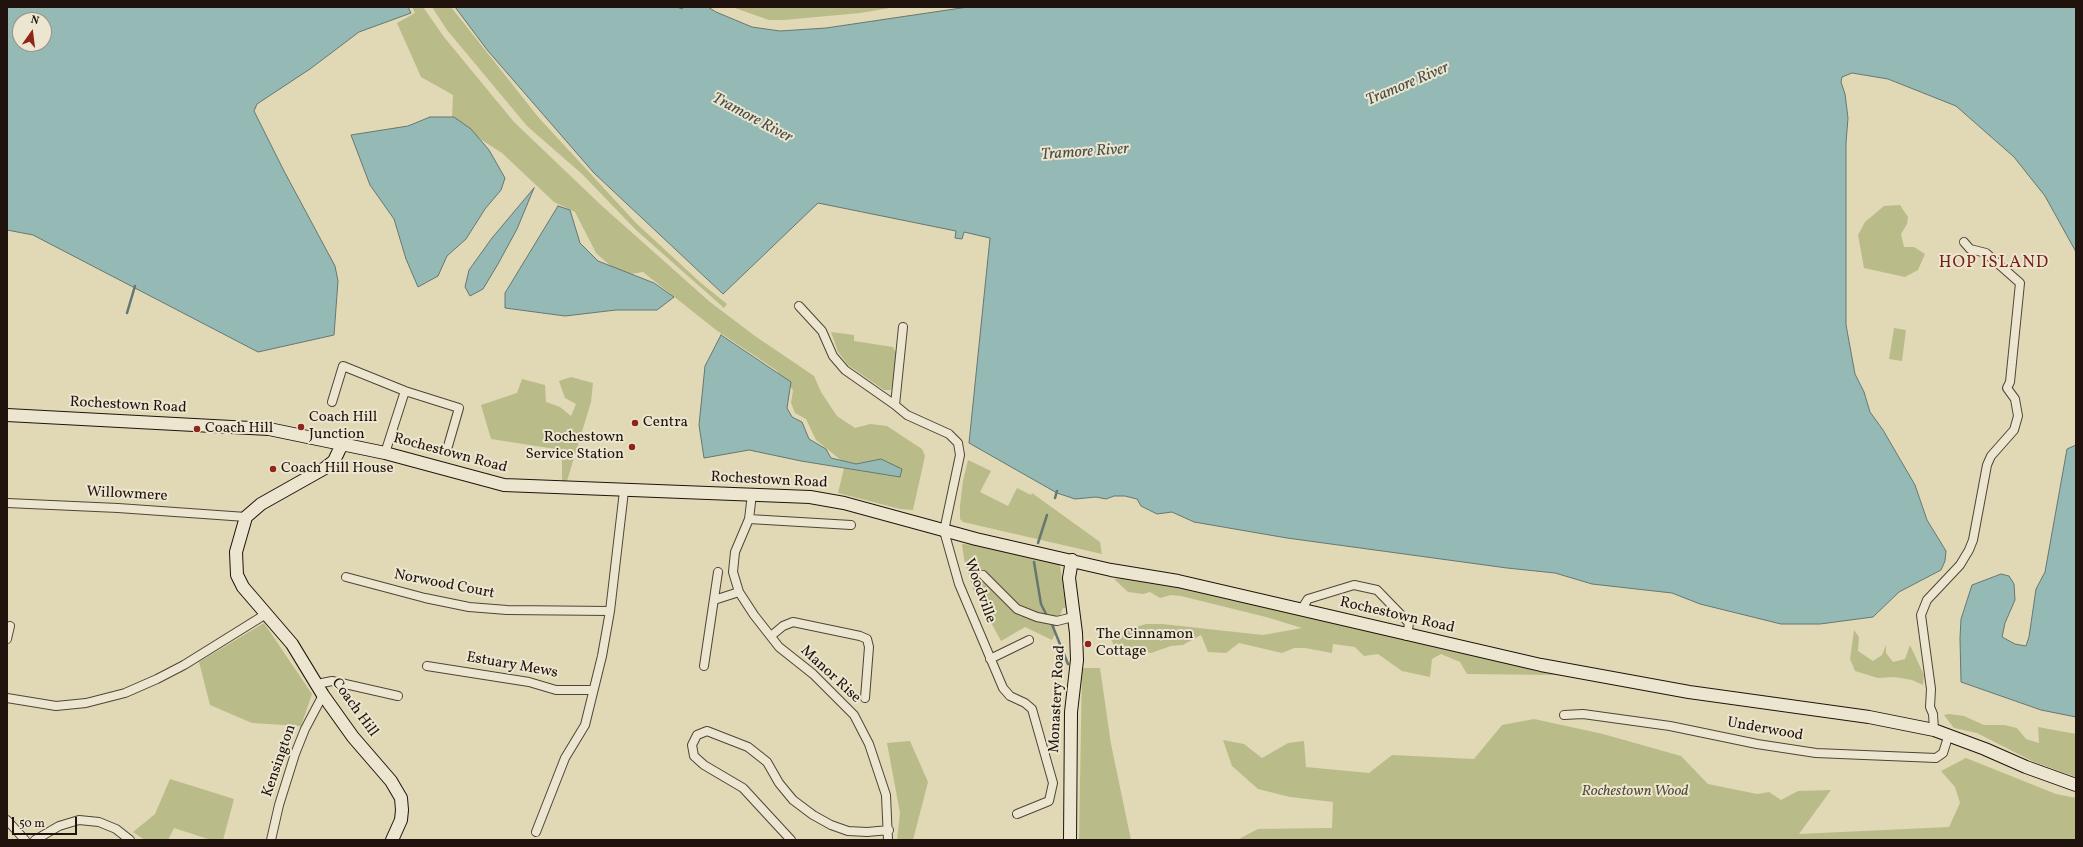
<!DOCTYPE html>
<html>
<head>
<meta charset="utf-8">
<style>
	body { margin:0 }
	#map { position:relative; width:2083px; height:847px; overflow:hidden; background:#e1d8b6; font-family:Vollkorn,serif }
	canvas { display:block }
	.frame { position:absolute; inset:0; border:8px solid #20130d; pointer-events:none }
	.north { position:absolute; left:12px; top:12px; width:40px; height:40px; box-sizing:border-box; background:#ece6d0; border:1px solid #9a9282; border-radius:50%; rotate:14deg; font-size:11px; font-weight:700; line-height:16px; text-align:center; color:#20130d }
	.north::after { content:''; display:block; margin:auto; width:14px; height:18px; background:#8f2418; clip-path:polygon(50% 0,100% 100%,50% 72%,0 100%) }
	.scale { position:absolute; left:12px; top:817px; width:65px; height:18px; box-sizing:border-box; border:2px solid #20130d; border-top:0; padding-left:5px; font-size:12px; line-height:14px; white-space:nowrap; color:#20130d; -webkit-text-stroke:3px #ece6d0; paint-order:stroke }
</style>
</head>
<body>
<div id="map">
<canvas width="2083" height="847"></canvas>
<div class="frame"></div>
<div class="north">N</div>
<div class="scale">50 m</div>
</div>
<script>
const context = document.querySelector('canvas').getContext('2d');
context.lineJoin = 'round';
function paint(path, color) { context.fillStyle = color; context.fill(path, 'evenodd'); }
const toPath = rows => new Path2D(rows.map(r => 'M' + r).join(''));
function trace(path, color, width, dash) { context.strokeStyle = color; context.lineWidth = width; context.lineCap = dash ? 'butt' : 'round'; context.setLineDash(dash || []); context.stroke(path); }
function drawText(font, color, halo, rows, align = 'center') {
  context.font = font + ' Vollkorn,serif'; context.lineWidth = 4; context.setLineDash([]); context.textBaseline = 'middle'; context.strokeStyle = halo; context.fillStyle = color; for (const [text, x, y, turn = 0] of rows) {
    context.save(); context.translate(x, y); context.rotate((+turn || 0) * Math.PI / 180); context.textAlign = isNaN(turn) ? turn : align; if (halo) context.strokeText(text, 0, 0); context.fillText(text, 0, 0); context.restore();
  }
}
const green = toPath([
	[412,7,423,7,444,37,514,122,602,206,710,302,755,336,814,376,821,392,837,416,855,428,870,424,887,426,922,449,925,456,913,510,900,509,838,493,844,468,899,477,881,459,856,464,842,461,816,440,806,419,795,413,791,403,793,390,776,370,716,330,643,272,625,275,615,270,596,253,575,212,554,202,502,153,452,121,453,95,421,77,397,23,415,13],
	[432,7,451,7,539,118,636,223,701,283,727,304,724,308,636,230,582,174,527,126,447,30],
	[732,7,896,7,860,13,784,20,769,20],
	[1900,205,1908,217,1907,224,1901,234,1904,247,1914,247,1925,254,1918,270,1905,277,1864,268,1858,235,1865,222,1884,206],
	[1894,328,1906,330,1902,361,1889,359],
	[831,332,854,335,854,341,893,347,896,353,893,385,891,390,884,390,848,365,838,352],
	[571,377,593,383,591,402,567,481,562,481,562,450,491,439,481,405,517,393,522,379,545,385,546,402,560,407,571,416,576,404,565,398,559,381],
	[968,460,991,471,980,492,1008,506,1017,488,1031,495,1032,493,1100,542,1102,554,963,522,960,519,960,506,963,481],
	[962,544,980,545,1051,561,1060,565,1066,608,1063,608,1055,627,1055,634,1052,640,1025,627,1001,641,973,589,964,559],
	[1130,578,1184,586,1270,609,1319,618,1426,645,1558,675,1467,674,1460,662,1441,654,1432,659,1430,677,1402,671,1378,654,1364,656,1355,647,1333,644,1332,653,1305,648,1294,648,1282,653,1239,643,1226,653,1208,652,1201,635,1183,645,1171,646,1151,653,1137,650,1116,650,1109,635,1146,624,1162,624,1263,635,1302,628,1266,617,1181,596,1171,595,1160,598,1150,592,1143,594,1128,592,1114,579],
	[264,623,312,694,301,726,252,723,210,705,199,662],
	[1854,630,1859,637,1858,651,1873,661,1882,655,1886,645,1886,653,1893,662,1905,659,1910,645,1924,675,1923,685,1912,680,1894,677,1878,678,1855,671,1850,659],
	[1082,668,1100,668,1111,744,1131,840,1079,840],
	[1949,714,1964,716,1984,725,2004,725,2017,728,2026,739,2039,743,2038,727,2076,734,2076,777,2034,762,1977,733,1954,728,1944,715],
	[1534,719,1603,734,1681,756,1708,784,1757,794,1769,792,1781,800,1798,791,1831,790,1799,834,1949,827,1960,803,1955,787,1941,771,1966,758,2056,794,2076,798,2076,840,1237,840,1258,829,1332,828,1333,802,1290,797,1258,789,1232,766,1223,740,1244,744,1262,758,1288,743,1304,741,1306,767,1369,773,1392,755,1474,759,1502,725],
	[910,741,928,782,913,840,897,840,900,813,887,743],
	[170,779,234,799,223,840,211,840,174,828,168,840,145,840,133,832,155,814]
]);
const water = toPath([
	[7,7,408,7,411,13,359,32,310,69,257,104,254,111,284,171,335,266,338,281,334,335,258,352,33,235,7,230,7,7],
	[20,20,44,20,44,44,20,44,20,20],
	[455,7,677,7,682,9,684,7,708,7,716,12,752,27,780,31,826,28,968,7,2076,7,2076,252,2045,196,2014,157,1956,106,1888,79,1852,73,1842,77,1841,82,1845,94,1848,118,1846,143,1846,325,1855,374,1864,392,1870,412,1883,430,1915,485,1927,520,1946,551,1945,561,1941,570,1899,592,1873,617,1820,624,1781,624,1700,604,1672,593,1592,584,1555,573,1507,568,1287,538,1194,522,1172,512,1157,514,1141,506,1137,499,1125,496,1114,496,1106,499,1096,497,1075,499,1057,493,969,443,990,238,964,232,962,239,955,238,956,231,818,203,723,294,594,173,488,51,455,7],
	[430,117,454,117,471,129,489,150,505,178,501,190,485,209,466,239,447,256,438,276,418,287,406,259,394,219,370,185,351,135,408,126,430,117],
	[534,188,517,229,498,264,483,289,470,296,465,287,469,270,492,238,534,188],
	[558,206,570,210,580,243,598,261,654,283,674,297,657,310,616,310,565,316,505,308,505,293,558,206],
	[721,335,791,382,787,408,792,417,802,422,809,439,826,449,831,458,856,464,881,459,902,469,900,477,801,461,749,450,704,458,699,425,705,366,721,335],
	[2076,445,2076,717,2041,710,1961,682,1960,638,1961,619,1972,585,2001,574,2009,576,2014,584,2015,600,2005,623,2002,637,2015,644,2026,646,2029,637,2036,589,2045,572,2067,449,2076,445]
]);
const stream = toPath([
	[127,313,135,286],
	[1055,498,1057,491],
	[1038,543,1047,515],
	[1034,562,1041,604,1048,618],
	[1051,622,1068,664]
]);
const street = toPath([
	[799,306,822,331,833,356,845,370,895,405,907,415,949,434,958,443,960,455,944,531,959,584,1003,688,1010,696,1025,703,1032,709,1053,783,1049,801,1017,814],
	[332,402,343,366,405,391,459,408,448,446],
	[895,405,903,327],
	[385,453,405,391],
	[752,494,749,519,735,552,733,572,739,592,754,615,779,647,813,674,854,715,869,744,886,795,888,840],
	[7,503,118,508,246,517],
	[749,519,851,525],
	[983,575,1017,609,1037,617,1057,621,1073,617],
	[346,577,425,598,469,607,507,610,610,611],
	[714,600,739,592],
	[1301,610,1308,599,1354,585,1377,590,1409,623,1407,636],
	[771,636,783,626,793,622,860,636,867,639,869,647,865,698],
	[7,639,10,626],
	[990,659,1029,640],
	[427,666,529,682,556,690,593,690],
	[704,666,718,572],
	[317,684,332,681,398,696],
	[7,698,56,706,86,703,125,693,157,679,184,665,266,614],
	[1564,715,1583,714,1670,726,1757,744,1816,753,1936,758,1943,753,1949,734],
	[1934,730,1933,714,1930,707,1931,689,1921,615,1927,600,1960,565,1969,550,1973,540,1987,465,1991,456,2014,430,2018,416,2015,399,2007,388,2010,382,2020,283,1986,253,1970,249,1964,242],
	[7,820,25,840],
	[536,832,565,758,585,725,602,656,610,611,624,491],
	[35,840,59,826,79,820,99,822,116,829,130,840],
	[271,840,279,805,295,754,305,729,323,695],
	[791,840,743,788,704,765,694,756,692,745,697,735,707,731,748,747,767,762,779,783,793,800,813,815,831,825,848,831,867,832,889,830]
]);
const secondary = toPath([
	[7,415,269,429,385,453,504,485,810,497,844,503,976,539,1111,570,1178,581,1541,665,1689,692,1869,717,1934,730,1985,749,2026,767,2076,785],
	[342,444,334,461,325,468,261,504,246,517,236,552,237,575,243,587,292,644,323,695,353,737,391,781,401,798,402,810,401,820,392,840],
	[1070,840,1071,712,1077,660,1076,633,1069,578,1072,560]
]);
const markers = [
	[635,423,4,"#8f2418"],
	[301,427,4,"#8f2418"],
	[197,429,4,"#8f2418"],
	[632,447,4,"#8f2418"],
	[273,469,4,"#8f2418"],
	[1088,644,4,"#8f2418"]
];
const streetNames = [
	["Rochestown Road",128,406,3],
	["Rochestown Road",450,454,15],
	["Rochestown Road",769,481,3],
	["Willowmere",127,495,3],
	["Norwood Court",444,585,11],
	["Woodville",979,591,70],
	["Rochestown Road",1397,616,13],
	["Estuary Mews",512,666,10],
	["Manor Rise",830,675,43],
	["Monastery Road",1058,699,-87],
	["Coach Hill",354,708,54],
	["Underwood",1765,730,10],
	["Kensington",280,761,-71]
];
const poiNames = [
	["Coach Hill",309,418],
	["Junction",309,435],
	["Centra",643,423],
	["Coach Hill",205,429],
	["Rochestown",624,438,"right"],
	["Service Station",624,455,"right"],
	["Coach Hill House",281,469],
	["The Cinnamon",1096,635],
	["Cottage",1096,652]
];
const parkNames = [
	["Rochestown Wood",1635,792]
];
const waterNames = [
	["Tramore River",1408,85,-23],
	["Tramore River",752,119,28],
	["Tramore River",1085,153,-4]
];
const quarterNames = [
	["HOP ISLAND",1994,264]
];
paint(green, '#b9bc89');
paint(water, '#95b9b4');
trace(water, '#667771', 1);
trace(stream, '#667771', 2.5);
trace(street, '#504437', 10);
trace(secondary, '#20130d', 14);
trace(street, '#ece6d0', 8);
trace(secondary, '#ece6d0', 12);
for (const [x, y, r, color] of markers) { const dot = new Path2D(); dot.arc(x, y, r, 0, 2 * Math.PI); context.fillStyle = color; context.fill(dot); trace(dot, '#ece6d0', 1.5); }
drawText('15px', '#20130d', '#ece6d0', streetNames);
drawText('15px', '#20130d', '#ece6d0', poiNames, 'left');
drawText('italic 15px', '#564e38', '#ece6d0', parkNames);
drawText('italic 16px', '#494d47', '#ece6d0', waterNames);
context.letterSpacing = '1px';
drawText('17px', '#7a1f14', '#ece6d0', quarterNames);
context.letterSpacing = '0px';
</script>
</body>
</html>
